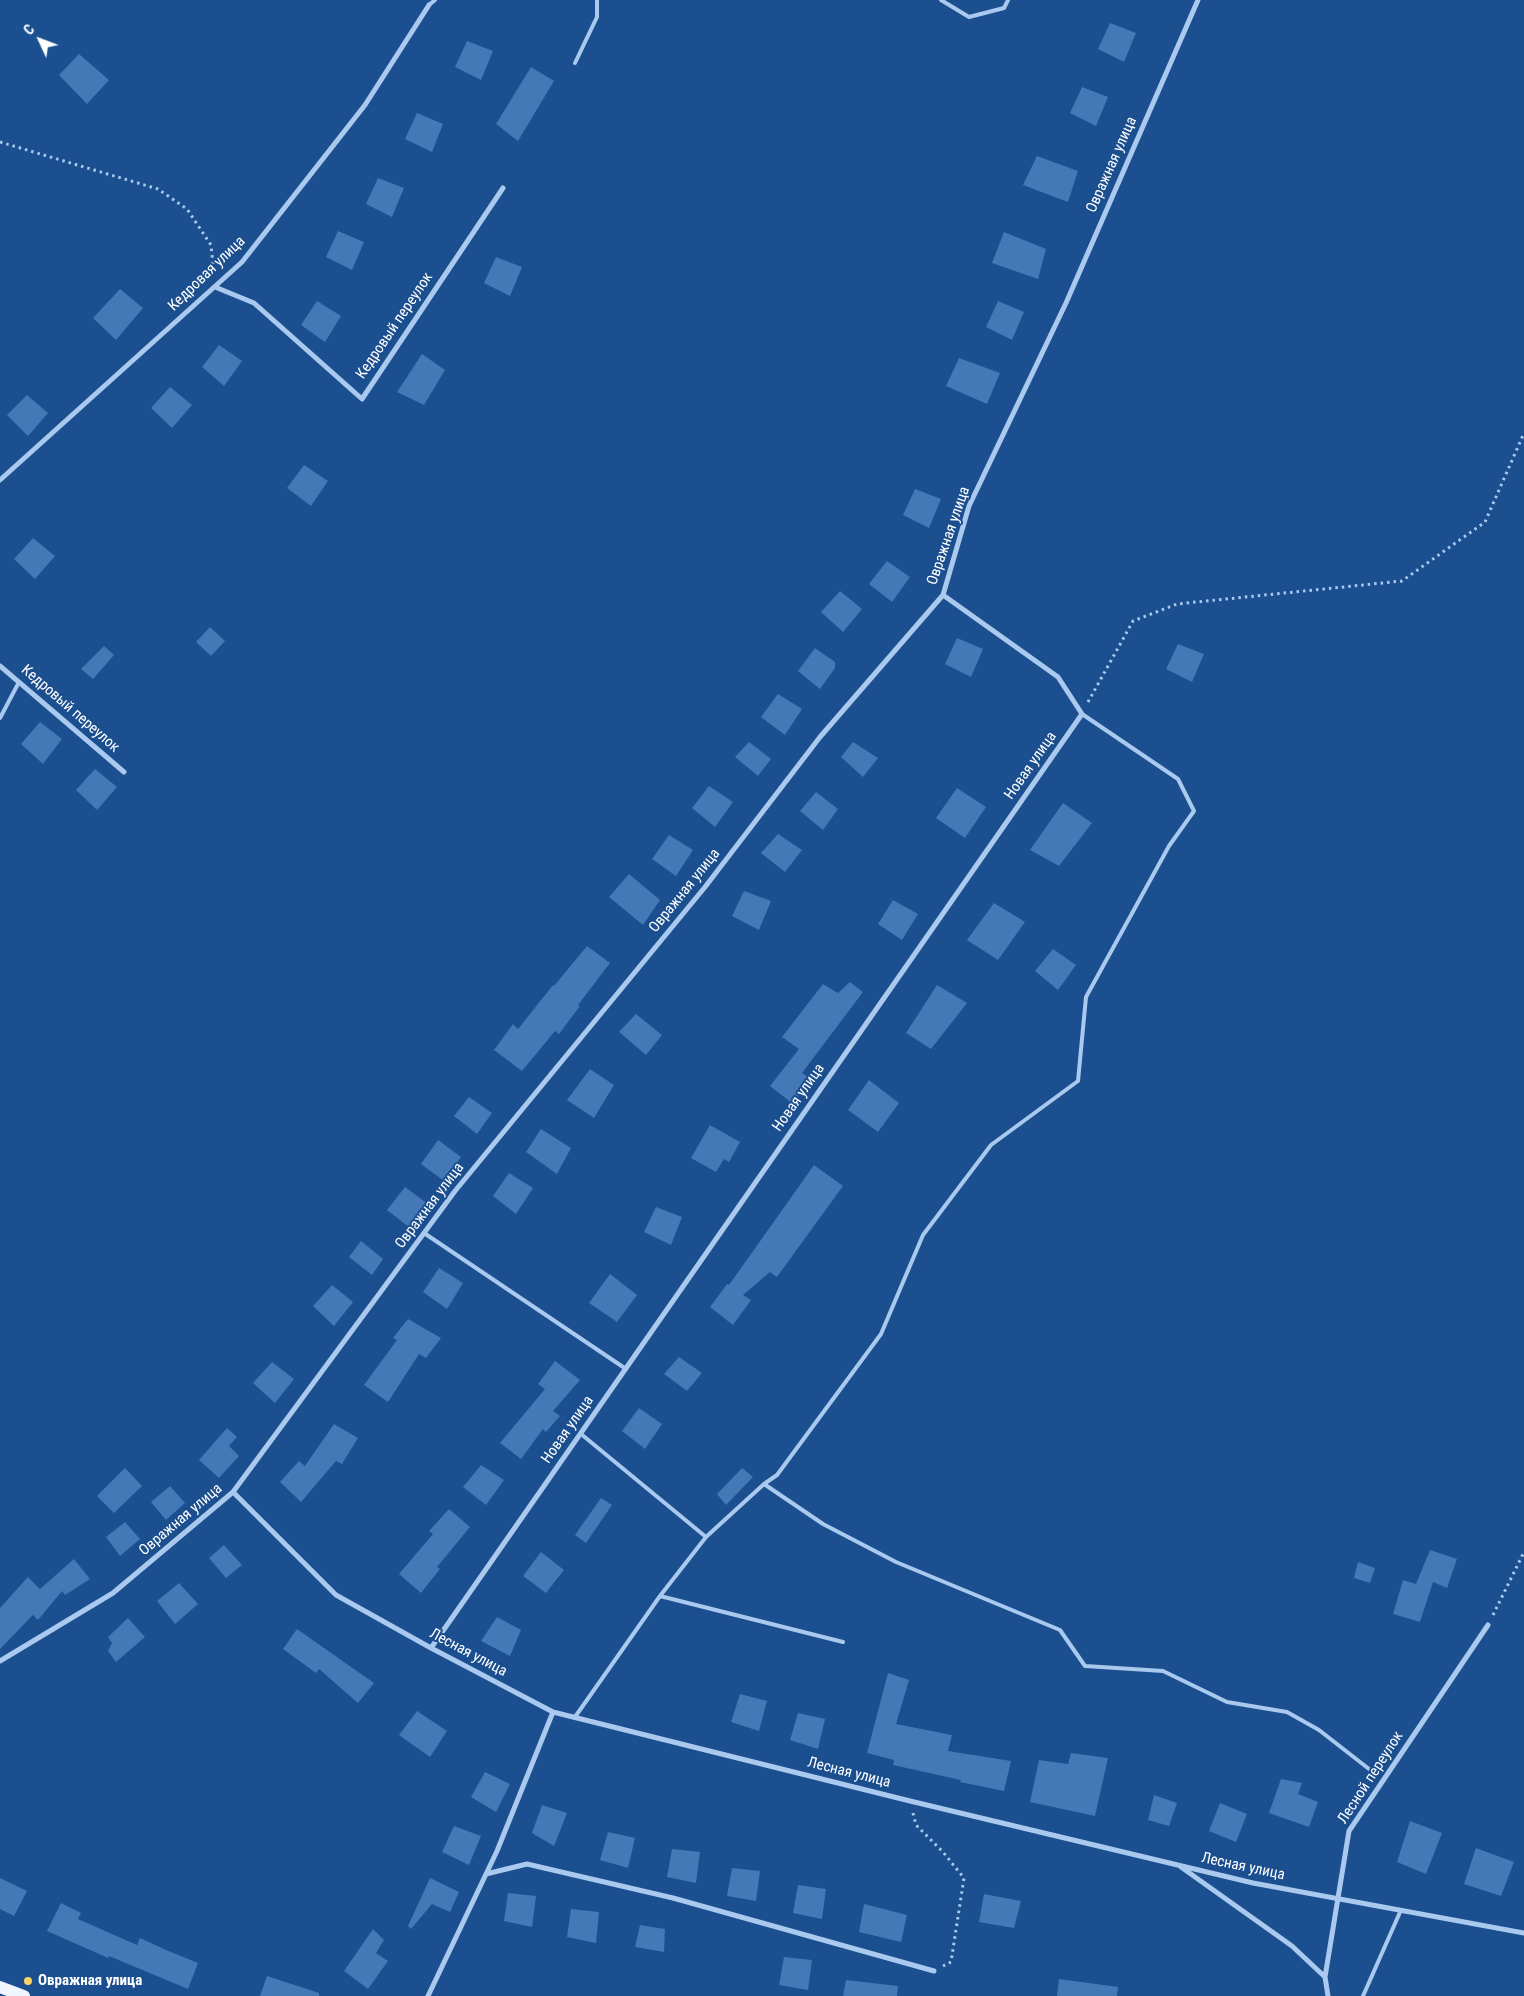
<!DOCTYPE html>
<html>
<head>
<meta charset="utf-8">
<style>
	body { margin:0 }
	#map { position:relative; width:1524px; height:1996px; overflow:hidden; background:#1b4f8f; font-family:"Roboto Condensed",sans-serif }
	canvas { display:block }
	.north { position:absolute; left:15px; top:15px; width:50px; height:50px; -webkit-text-stroke:4px #1b4f8f; paint-order:stroke; rotate:313deg; font-size:14px; font-weight:700; line-height:20px; text-align:center; color:#fff }
	.north::after { content:''; display:block; margin:auto; width:18px; height:22px; background:#fff; clip-path:polygon(50% 0,100% 100%,50% 72%,0 100%) }
</style>
</head>
<body>
<div id="map">
<canvas width="1524" height="1996"></canvas>
<div class="north">С</div>
</div>
<script>
const context = document.querySelector('canvas').getContext('2d');
context.lineJoin = 'round';
function paint(path, color) { context.fillStyle = color; context.fill(path, 'evenodd'); }
const toPath = rows => new Path2D(rows.map(r => 'M' + r).join(''));
function trace(path, color, width, dash) { context.strokeStyle = color; context.lineWidth = width; context.lineCap = dash ? 'butt' : 'round'; context.setLineDash(dash || []); context.stroke(path); }
function drawText(font, color, halo, rows, align = 'center') {
  context.font = font + ' "Roboto Condensed",sans-serif'; context.lineWidth = 4; context.setLineDash([]); context.textBaseline = 'middle'; context.strokeStyle = halo; context.fillStyle = color; for (const [text, x, y, turn = 0] of rows) {
    context.save(); context.translate(x, y); context.rotate((+turn || 0) * Math.PI / 180); context.textAlign = isNaN(turn) ? turn : align; if (halo) context.strokeText(text, 0, 0); context.fillText(text, 0, 0); context.restore();
  }
}
const building = toPath([
	[1110,23,1136,33,1124,62,1098,49],
	[467,41,493,51,481,80,455,67],
	[79,54,109,80,87,104,59,75],
	[531,67,554,81,518,141,496,124],
	[1082,87,1108,97,1096,126,1070,113],
	[417,113,443,124,432,152,405,139],
	[1037,156,1078,171,1068,202,1023,185],
	[378,178,404,188,392,217,366,204],
	[338,231,364,242,352,270,326,257],
	[1004,232,1046,249,1038,279,992,263],
	[496,257,522,267,510,296,484,283],
	[120,289,143,308,116,340,93,318],
	[317,301,341,316,325,342,301,325],
	[998,301,1024,312,1012,340,986,327],
	[219,345,242,361,224,386,202,367],
	[422,354,445,370,424,405,397,392],
	[959,358,1000,373,987,404,946,386],
	[170,387,192,405,172,428,151,408],
	[27,395,48,413,28,436,7,415],
	[304,465,328,481,311,506,287,488],
	[915,489,941,499,929,528,903,515],
	[33,538,55,556,35,579,14,559],
	[887,561,910,577,892,602,869,584],
	[840,591,862,609,843,632,821,612],
	[210,627,225,641,211,656,196,642],
	[957,638,983,649,971,677,945,664],
	[1178,644,1204,654,1192,682,1166,669],
	[104,646,114,655,93,679,81,669],
	[815,648,835,662,835,668,820,689,798,671],
	[778,694,802,709,785,735,761,717],
	[40,722,62,739,43,764,21,744],
	[749,742,771,759,758,776,735,757],
	[853,742,878,758,863,777,841,757],
	[95,769,117,787,97,810,76,790],
	[709,786,733,802,715,827,692,808],
	[957,788,986,807,965,838,936,818],
	[816,792,838,809,823,830,800,811],
	[1063,803,1092,823,1059,866,1030,850],
	[778,834,802,850,785,872,761,853],
	[669,835,693,850,676,876,652,859],
	[629,874,660,900,643,925,609,897],
	[744,891,771,901,759,930,732,916],
	[893,900,918,914,902,940,878,924],
	[994,903,1025,922,998,960,967,940],
	[587,946,610,963,578,1005,580,1006,559,1034,555,1031,522,1071,494,1050,513,1024,518,1029,553,985,554,986],
	[1053,949,1076,965,1058,990,1035,971],
	[850,982,863,992,802,1073,811,1079,793,1104,770,1086,799,1049,782,1037,823,984,838,993],
	[937,985,967,1003,931,1049,906,1033],
	[636,1014,662,1035,646,1055,619,1032],
	[590,1069,614,1085,594,1118,567,1100],
	[869,1080,899,1103,878,1132,848,1110],
	[469,1097,492,1113,477,1134,454,1116],
	[710,1125,740,1142,729,1162,724,1159,716,1172,691,1158],
	[541,1129,571,1148,557,1174,526,1152],
	[438,1140,461,1157,444,1181,421,1164],
	[814,1165,843,1186,777,1277,770,1272,743,1295,751,1300,733,1325,710,1307,727,1284,729,1285],
	[509,1173,533,1188,516,1214,493,1196],
	[405,1187,428,1204,410,1228,387,1210],
	[656,1207,682,1217,671,1245,644,1232],
	[361,1241,383,1259,372,1275,349,1257],
	[439,1268,463,1283,447,1309,423,1292],
	[610,1274,637,1295,617,1322,589,1303],
	[332,1285,353,1302,334,1326,313,1306],
	[408,1319,441,1338,426,1358,419,1354,388,1402,364,1385,397,1340,393,1338],
	[679,1357,702,1373,687,1391,664,1374],
	[555,1361,580,1380,553,1411,560,1416,546,1432,543,1429,521,1459,500,1443,545,1389,538,1384],
	[272,1362,294,1379,275,1403,253,1383],
	[639,1408,662,1424,645,1449,622,1431],
	[334,1424,358,1438,342,1464,336,1461,301,1502,280,1482,299,1461,305,1466],
	[227,1428,237,1437,229,1446,239,1456,219,1478,199,1460],
	[481,1465,504,1480,486,1505,463,1487],
	[125,1468,142,1486,114,1513,97,1496],
	[742,1468,753,1477,726,1505,717,1494],
	[170,1486,185,1503,166,1520,151,1502],
	[601,1498,612,1505,586,1543,575,1535],
	[449,1509,470,1527,437,1567,440,1569,421,1593,399,1574,433,1534,429,1531],
	[125,1522,140,1539,120,1556,106,1537],
	[224,1545,242,1565,226,1578,209,1558],
	[1430,1550,1457,1559,1447,1588,1433,1582,1420,1622,1393,1614,1403,1580,1416,1584],
	[541,1552,564,1570,546,1593,523,1576],
	[74,1559,90,1579,65,1595,62,1591,38,1620,33,1615,0,1649,0,1608,28,1577,40,1589],
	[1358,1562,1375,1568,1370,1583,1354,1578],
	[179,1583,198,1604,175,1624,157,1601],
	[497,1617,521,1630,510,1656,481,1641],
	[128,1618,145,1637,116,1662,108,1651,112,1643,108,1637],
	[297,1629,374,1683,358,1703,319,1669,316,1673,283,1649],
	[888,1673,909,1680,896,1724,952,1735,948,1751,1011,1761,1004,1791,960,1782,961,1780,893,1765,894,1760,867,1753],
	[740,1694,767,1701,759,1731,731,1722],
	[417,1711,447,1731,430,1757,399,1735],
	[798,1713,825,1719,818,1749,790,1740],
	[1071,1753,1108,1758,1095,1816,1030,1802,1039,1760,1068,1764],
	[485,1772,510,1784,496,1812,471,1797],
	[1281,1779,1302,1783,1298,1794,1318,1802,1309,1827,1269,1813],
	[1154,1795,1177,1803,1169,1826,1148,1820],
	[1220,1803,1247,1814,1236,1842,1209,1831],
	[542,1805,567,1813,554,1846,532,1833],
	[1410,1821,1442,1833,1426,1874,1397,1862],
	[454,1826,481,1836,469,1865,442,1852],
	[608,1832,635,1838,628,1868,600,1860],
	[1476,1848,1514,1862,1501,1896,1464,1884],
	[672,1849,700,1852,696,1883,667,1877],
	[732,1868,760,1871,756,1901,727,1896],
	[0,1878,27,1891,14,1916,0,1909],
	[430,1878,459,1892,450,1912,432,1904,411,1929,408,1926],
	[798,1885,826,1889,822,1919,793,1913],
	[508,1893,536,1896,532,1927,504,1921],
	[984,1894,1021,1901,1014,1928,979,1922],
	[61,1903,81,1913,78,1919,137,1945,140,1938,166,1950,198,1963,188,1989,109,1956,108,1958,47,1931],
	[864,1904,907,1915,901,1942,859,1932],
	[571,1909,599,1912,596,1943,567,1937],
	[640,1925,665,1929,664,1952,635,1947],
	[373,1929,384,1940,376,1953,388,1961,368,1989,344,1971],
	[784,1957,812,1960,808,1990,779,1985],
	[267,1976,319,1993,319,1996,260,1996],
	[1059,1979,1118,1987,1117,1996,1057,1996],
	[846,1980,898,1986,897,1996,843,1996]
]);
const path = toPath([
	[0,142,158,189,187,209,211,245,214,274],
	[1088,702,1133,621,1177,604,1402,581,1485,522,1524,433],
	[1493,1615,1524,1552],
	[913,1813,916,1825,943,1852,964,1878,951,1962,943,1966]
]);
const lane = toPath([
	[941,0,969,17,1004,8,1008,0],
	[429,5,435,0],
	[575,63,597,17,597,0],
	[0,718,19,682],
	[424,1233,626,1369],
	[581,1434,706,1537],
	[764,1484,823,1524,896,1562,1060,1630,1085,1666,1163,1671,1227,1702,1287,1712,1319,1730,1369,1769],
	[660,1596,843,1642],
	[575,1717,660,1596,706,1537,764,1484,777,1475,881,1334,923,1235,991,1145,1078,1081,1086,997,1169,846,1194,811,1178,779,1082,714],
	[1363,1996,1401,1910]
]);
const street = toPath([
	[215,287,254,303,362,399,503,188],
	[0,480,242,262,365,105,429,5],
	[0,666,124,772],
	[233,1492,336,1595,431,1648,553,1712,910,1801,1253,1883,1524,1933],
	[431,1648,1082,714,1058,677,943,595],
	[0,1661,113,1593,233,1492,455,1191,705,887,820,737,943,595,969,506,1066,303,1198,0],
	[1181,1867,1292,1946,1325,1977],
	[486,1874,527,1864,673,1898,934,1971],
	[428,1996,497,1851,553,1712],
	[1328,1996,1325,1977,1349,1831,1488,1625]
]);
const primary = toPath([
	[0,1987,24,1996]
]);
const markers = [
	[28,1981,5,"#ffd166"]
];
const streetNames = [
	["Овражная улица",1112,165,-66],
	["Кедровая улица",207,274,-44],
	["Кедровый переулок",395,326,-56],
	["Овражная улица",949,536,-71],
	["Кедровый переулок",70,709,41],
	["Новая улица",1031,766,-55],
	["Овражная улица",685,891,-51],
	["Новая улица",799,1098,-55],
	["Овражная улица",430,1206,-53],
	["Новая улица",568,1430,-55],
	["Овражная улица",181,1520,-40],
	["Лесная улица",468,1653,28],
	["Лесная улица",849,1773,14],
	["Лесной переулок",1371,1778,-57],
	["Лесная улица",1243,1867,12]
];
const poiNames = [
	["Овражная улица",38,1981]
];
paint(building, '#4478b7');
trace(path, '#a9c9ee', 3, [2.5, 4]);
trace(lane, '#a9c9ee', 4);
trace(street, '#a9c9ee', 5);
trace(primary, '#f0f6ff', 12);
for (const [x, y, r, color] of markers) { const dot = new Path2D(); dot.arc(x, y, r, 0, 2 * Math.PI); context.fillStyle = color; context.fill(dot); trace(dot, '#1b4f8f', 2); }
drawText('15px', '#fff', '#1b4f8f', streetNames);
drawText('bold 15px', '#fff', '#1b4f8f', poiNames, 'left');
</script>
</body>
</html>
